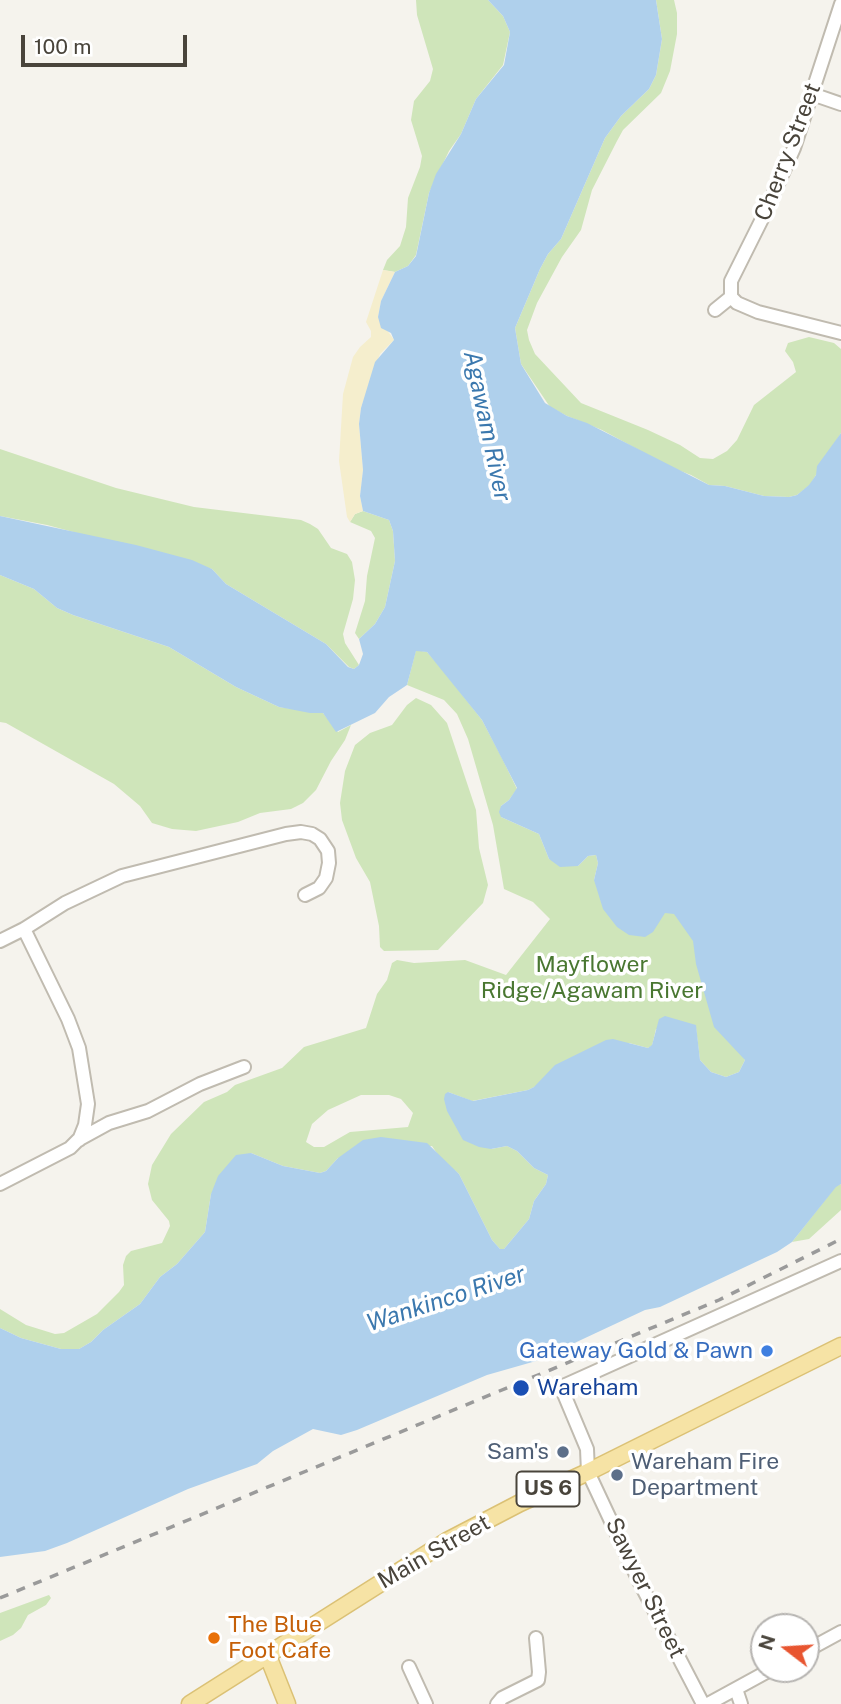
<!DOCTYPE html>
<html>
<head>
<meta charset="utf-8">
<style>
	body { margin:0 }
	#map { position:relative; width:841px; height:1704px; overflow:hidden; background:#f5f3ed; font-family:"Public Sans",sans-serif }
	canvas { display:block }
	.north { position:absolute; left:750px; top:1613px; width:70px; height:70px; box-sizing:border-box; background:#fff; border:2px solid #b6b4b1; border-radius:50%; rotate:287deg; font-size:19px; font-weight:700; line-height:28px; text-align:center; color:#49443b }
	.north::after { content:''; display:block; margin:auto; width:24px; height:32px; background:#e85530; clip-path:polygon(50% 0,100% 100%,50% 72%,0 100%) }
	.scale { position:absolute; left:21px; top:35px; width:166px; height:32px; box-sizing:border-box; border:4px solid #49443b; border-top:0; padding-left:9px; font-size:21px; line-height:24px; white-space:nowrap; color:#49443b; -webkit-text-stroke:5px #fff; paint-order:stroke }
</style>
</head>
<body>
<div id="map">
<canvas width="841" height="1704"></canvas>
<div class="north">N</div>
<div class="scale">100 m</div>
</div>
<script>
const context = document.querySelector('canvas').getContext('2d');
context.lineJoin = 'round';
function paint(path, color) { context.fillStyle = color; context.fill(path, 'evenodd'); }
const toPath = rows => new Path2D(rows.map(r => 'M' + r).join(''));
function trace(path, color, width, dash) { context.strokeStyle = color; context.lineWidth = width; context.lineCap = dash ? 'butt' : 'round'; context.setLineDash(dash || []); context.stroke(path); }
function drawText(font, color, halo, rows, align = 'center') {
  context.font = font + ' "Public Sans",sans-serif'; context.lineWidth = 7; context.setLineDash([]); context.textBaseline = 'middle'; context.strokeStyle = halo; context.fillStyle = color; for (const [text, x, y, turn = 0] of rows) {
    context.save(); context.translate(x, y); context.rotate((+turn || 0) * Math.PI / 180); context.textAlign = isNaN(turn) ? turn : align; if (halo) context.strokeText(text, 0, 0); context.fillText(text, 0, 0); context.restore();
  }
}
const green = toPath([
	[416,0,488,0,503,16,510,32,503,65,476,99,461,134,449,151,429,193,416,255,408,266,395,272,383,270,387,260,400,246,406,227,408,198,420,167,422,156,411,120,414,101,430,81,433,69,417,15],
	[656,0,674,0,677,13,677,34,670,71,661,93,623,130,617,141,592,190,581,230,562,257,537,303,527,330,529,340,535,354,581,403,648,430,680,445,700,458,713,459,727,451,737,440,754,405,796,372,793,362,785,351,788,343,809,337,834,343,841,349,841,433,810,485,797,495,789,497,764,496,725,486,709,485,691,475,670,467,602,430,567,416,550,407,521,364,515,328,540,269,548,254,561,239,605,138,621,116,649,89,656,75,662,39],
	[0,449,116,488,194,507,301,520,310,524,318,529,331,548,347,554,352,562,355,580,353,599,343,634,345,643,359,665,354,669,349,667,326,644,226,584,212,569,47,525,0,516],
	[363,511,389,520,393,531,395,561,385,607,375,624,359,639,355,633,365,601,367,576,375,538,371,531,350,522,355,514],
	[0,575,34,589,57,608,73,615,169,647,236,687,279,707,323,713,338,732,351,725,345,740,331,761,316,790,303,803,291,809,260,813,238,822,196,831,172,829,152,823,140,806,114,784,6,723,0,722],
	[416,650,427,652,442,669,482,720,502,758,517,789,509,800,501,806,501,817,539,834,549,859,578,866,588,856,596,855,598,863,594,880,682,899,745,1060,739,1072,726,1077,711,1072,700,1060,696,1028,656,1029,652,1046,648,1048,629,1043,528,1090,472,1101,448,1092,491,1149,507,1146,517,1151,534,1168,548,1175,546,1184,534,1201,529,1219,504,1249,500,1249,492,1240,459,1174,440,1158,432,1146,338,1158,326,1171,320,1173,283,1166,251,1153,211,1194,205,1232,177,1264,160,1277,140,1304,103,1330,91,1342,79,1349,61,1349,21,1338,0,1328,0,1309,26,1325,55,1334,64,1333,97,1314,119,1292,124,1285,123,1265,126,1256,131,1251,162,1243,170,1226,169,1221,152,1200,148,1184,152,1165,171,1134,204,1102,227,1092,235,1085,282,1068,304,1047,366,1028,377,994,387,980,392,963,397,960,414,963,465,960,506,975,550,919,533,902,504,889,493,825,468,739,457,714,444,700,407,685],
	[361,1095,389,1095,401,1099,413,1113,408,1127,350,1132,324,1147,314,1147,306,1142,312,1124,328,1110],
	[416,698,431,705,447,723,476,810,479,848,488,885,483,903,438,950,384,951,380,947,379,926,370,882,356,858,342,820,340,803,345,771,355,745,370,733,392,725,407,705],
	[841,1184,841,1210,809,1239,792,1242,836,1186],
	[49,1595,51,1598,46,1605,28,1615,21,1628,13,1635,0,1641,0,1613]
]);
const sand = toPath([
	[383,270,395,272,381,301,378,317,394,340,380,354,361,408,359,424,363,470,360,496,363,511,355,514,350,522,347,517,339,461,343,394,353,357,360,347,371,337,371,331,366,322]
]);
const water = toPath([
	[488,0,656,0,662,39,656,75,649,89,621,116,605,138,561,239,548,254,540,269,515,328,521,364,545,403,567,416,587,423,709,485,725,486,764,496,789,497,797,495,809,485,816,475,817,466,841,433,841,1184,836,1187,792,1242,777,1252,660,1307,645,1310,536,1361,487,1375,357,1430,341,1435,313,1429,273,1451,257,1464,188,1489,67,1543,45,1551,0,1557,0,1328,21,1338,61,1349,79,1349,91,1342,103,1330,140,1304,160,1277,177,1264,205,1232,211,1194,218,1176,236,1155,251,1153,283,1166,320,1173,326,1171,338,1158,363,1140,381,1137,427,1143,459,1174,492,1240,500,1249,504,1249,529,1219,534,1201,546,1184,548,1175,534,1168,517,1151,507,1146,491,1149,479,1147,463,1140,447,1111,444,1099,445,1094,448,1092,473,1101,528,1090,534,1087,555,1065,606,1040,613,1039,648,1048,652,1045,659,1019,665,1016,696,1025,700,1060,711,1072,726,1077,739,1072,745,1060,714,1027,696,964,693,941,674,914,665,913,653,932,645,937,629,935,617,927,603,909,594,880,598,863,596,855,588,856,578,866,560,867,549,859,539,834,501,817,499,812,501,806,509,800,517,788,482,720,427,652,416,651,407,685,389,697,375,713,336,732,323,713,310,713,279,707,236,687,169,647,73,615,57,608,34,589,0,575,0,516,136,545,192,560,212,569,226,584,326,644,348,667,354,669,359,665,363,654,359,639,375,624,385,607,395,561,393,531,389,520,363,511,360,496,363,470,359,424,361,408,375,362,394,340,391,333,381,328,378,317,381,301,395,272,408,266,416,256,429,193,436,174,461,134,476,99,504,65,510,32,503,16]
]);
const minor = toPath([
	[812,94,841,104],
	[731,297,731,281,765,213,794,148,841,4],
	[731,297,737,303,758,312,841,333],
	[715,310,731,297],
	[24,929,68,1019,79,1048,88,1104,85,1125,79,1140],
	[0,941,24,929,65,903,122,876,286,834,301,832,312,834,320,839,328,851,329,863,326,878,319,888,305,895],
	[0,1184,70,1148,78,1140,109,1123,148,1111,200,1084,244,1067],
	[806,1651,841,1632],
	[409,1667,426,1704],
	[736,1689,741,1704],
	[497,1704,502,1698,538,1680,539,1672,536,1638],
	[703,1704,639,1581,588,1472,587,1449,561,1387,841,1261],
	[708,1704,772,1669]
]);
const major = toPath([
	[268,1656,287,1704],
	[190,1704,447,1541,520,1503,588,1472,841,1346]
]);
const rail = toPath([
	[0,1598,719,1300,841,1239]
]);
const markers = [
	[767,1351,7,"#3f7fe0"],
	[521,1388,9,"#1a4fb4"],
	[563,1452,7,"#5c6f8a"],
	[617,1475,7,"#5c6f8a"],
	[214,1638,7,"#e8710a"]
];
const shields = [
	[548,1489,63]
];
const shieldNames = [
	["US 6",548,1489]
];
const streetNames = [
	["Cherry Street",788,152,-69],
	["Main Street",434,1552,-30],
	["Sawyer Street",645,1588,64]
];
const parkNames = [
	["Mayflower",592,965],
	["Ridge/Agawam River",592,991]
];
const shopNames = [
	["Gateway Gold & Pawn",753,1351]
];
const transitNames = [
	["Wareham",537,1388]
];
const serviceNames = [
	["Sam's",549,1452],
	["Wareham Fire",631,1462,"left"],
	["Department",631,1488,"left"]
];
const foodNames = [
	["The Blue",228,1625],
	["Foot Cafe",228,1651]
];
const waterNames = [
	["Agawam River",487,426,78],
	["Wankinco River",446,1299,-18]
];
paint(green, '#cfe5ba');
paint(sand, '#f5eecd');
paint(water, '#afd0ec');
trace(minor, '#c0bbb0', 16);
trace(major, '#dbc175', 19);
trace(minor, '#fff', 12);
trace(major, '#f6e3a5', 16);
trace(rail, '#9a9a9a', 3.5, [9, 9]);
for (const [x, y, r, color] of markers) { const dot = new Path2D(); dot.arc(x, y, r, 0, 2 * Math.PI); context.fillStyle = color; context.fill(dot); trace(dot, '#fff', 2.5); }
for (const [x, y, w] of shields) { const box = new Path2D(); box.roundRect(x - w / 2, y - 17.5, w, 35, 5); context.fillStyle = '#fff'; context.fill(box); trace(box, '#49443b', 2); }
drawText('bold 21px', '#49443b', null, shieldNames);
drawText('23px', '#49443b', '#fff', streetNames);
drawText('23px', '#497731', '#fff', parkNames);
drawText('23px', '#366cbe', '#fff', shopNames, 'right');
drawText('23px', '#164399', '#fff', transitNames, 'left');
drawText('23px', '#4e5e75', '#fff', serviceNames, 'right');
drawText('23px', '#c56008', '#fff', foodNames, 'left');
drawText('italic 24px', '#3b78ae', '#fff', waterNames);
</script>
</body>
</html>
